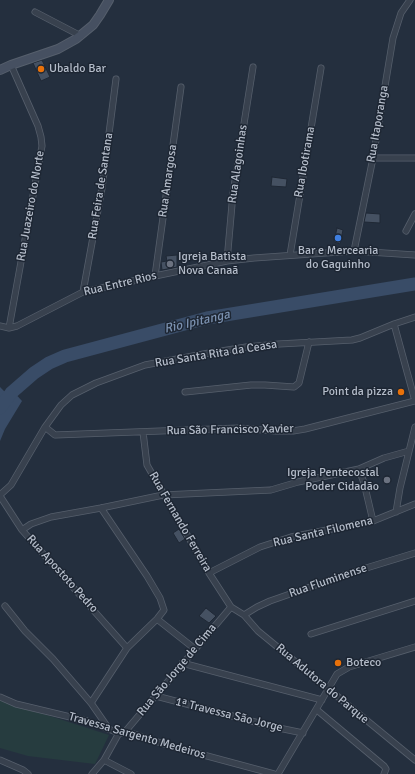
<!DOCTYPE html>
<html>
<head>
<meta charset="utf-8">
<style>
	body { margin:0 }
	canvas { display:block; background:#242f3e }
</style>
</head>
<body>
<canvas width="415" height="774"></canvas>
<script>
const context = document.querySelector('canvas').getContext('2d');
context.lineJoin = 'round';
function paint(path, color) { context.fillStyle = color; context.fill(path, 'evenodd'); }
const toPath = rows => new Path2D(rows.map(r => 'M' + r).join(''));
function trace(path, color, width, dash) { context.strokeStyle = color; context.lineWidth = width; context.lineCap = dash ? 'butt' : 'round'; context.setLineDash(dash || []); context.stroke(path); }
function drawText(font, color, halo, rows, align = 'center') {
  context.font = font + ' Signika,sans-serif'; context.lineWidth = 3; context.setLineDash([]); context.textBaseline = 'middle'; context.strokeStyle = halo; context.fillStyle = color; for (const [text, x, y, turn = 0] of rows) {
    context.save(); context.translate(x, y); context.rotate((+turn || 0) * Math.PI / 180); context.textAlign = isNaN(turn) ? turn : align; if (halo) context.strokeText(text, 0, 0); context.fillText(text, 0, 0); context.restore();
  }
}
const green = toPath([
	[0,700,109,735,95,764,28,756,0,748]
]);
const water = toPath([
	[0,387,5,392,9,387,22,401,5,429,0,441]
]);
const river = toPath([
	[0,408,11,393,34,373,49,363,65,356,207,318,415,284]
]);
const building = toPath([
	[42,60,50,77,41,81,33,63,42,60],
	[272,177,287,179,286,187,271,186,272,177],
	[366,213,380,214,380,223,364,222,366,213],
	[337,228,343,230,340,244,334,242,337,228],
	[177,255,177,267,162,270,161,262,167,261,166,256,177,255],
	[179,529,185,539,179,543,173,533,179,529],
	[206,608,216,616,209,623,199,616,206,608]
]);
const street = toPath([
	[35,12,81,36],
	[373,158,415,158],
	[406,231,415,214],
	[354,251,373,158,393,38,401,13,410,0],
	[290,255,321,68],
	[227,261,233,193,253,67],
	[155,276,181,87],
	[83,292,102,188,116,79],
	[394,324,415,401],
	[0,326,9,328,17,326,83,292,155,276,227,261,254,258,354,251,415,255],
	[9,328,42,146,41,137,38,126,11,65],
	[185,392,251,385,265,385,294,387,299,383,309,342],
	[45,427,55,435,239,428,276,431,293,431,305,429,415,401],
	[143,432,147,465,209,573,231,607,244,615,258,631,415,760],
	[359,469,364,483,373,521],
	[0,495,11,485,45,427,61,405,72,395,96,383,145,365,209,353,246,347,279,344,352,340,360,338,394,324,415,317],
	[0,496,22,530,127,648],
	[396,512,400,488,415,427],
	[22,530,31,524,51,517,101,508,163,495,271,490,298,482,359,469,384,458,409,451],
	[209,573,260,547,291,537,373,521,415,504],
	[5,606,25,631,53,659,91,703,109,729],
	[244,615,257,607,270,601,350,573,415,553],
	[157,619,195,649],
	[311,634,415,601],
	[182,663,322,700],
	[156,696,274,727,303,733],
	[0,697,16,704,87,721,119,733,134,734,170,746,274,774],
	[91,703,127,648,157,619,164,610,160,598,147,576,101,508],
	[317,710,384,766,386,769,384,774],
	[124,733,231,607],
	[0,760,23,770,28,774],
	[104,760,131,774],
	[92,774,104,760,119,733],
	[278,774,337,674,349,667,415,647]
]);
const secondary = toPath([
	[0,70,11,65,58,49,76,39,93,25,100,15,109,0]
]);
const markers = [
	[41,69,4,"#e8710a"],
	[338,238,4,"#3f7fe0"],
	[170,264,4,"#6b7280"],
	[401,392,4,"#e8710a"],
	[387,480,4,"#6b7280"],
	[338,663,4,"#e8710a"]
];
const poiNames = [
	["Ubaldo Bar",49,69],
	["Bar e Mercearia",338,251,"center"],
	["do Gaguinho",338,265,"center"],
	["Igreja Batista",178,257],
	["Nova Canaã",178,271],
	["Point da pizza",393,392,"right"],
	["Igreja Pentecostal",379,473,"right"],
	["Poder Cidadão",379,487,"right"],
	["Boteco",346,663]
];
const streetNames = [
	["Rua Itaporanga",378,124,-80],
	["Rua Ibotirama",305,162,-80],
	["Rua Alagoinhas",238,164,-82],
	["Rua Amargosa",168,181,-82],
	["Rua Feira de Santana",101,186,-81],
	["Rua Juazeiro do Norte",31,206,-80],
	["Rua Entre Rios",120,284,-13],
	["Rua Santa Rita da Ceasa",216,354,-9],
	["Rua São Francisco Xavier",230,430,-1],
	["Rua Fernando Ferreira",180,522,60],
	["Rua Santa Filomena",323,532,-13],
	["Rua Apostoto Pedro",62,574,48],
	["Rua Fluminense",328,581,-19],
	["Rua São Jorge de Cima",177,670,-50],
	["Rua Adutora do Parque",322,684,40],
	["1ª Travessa São Jorge",229,715,14],
	["Travessa Sargento Medeiros",137,736,16]
];
const waterNames = [
	["Rio Ipitanga",197,322,-13]
];
paint(green, '#263c3f');
paint(water, '#394c67');
trace(river, '#394c67', 13);
paint(building, '#455162');
trace(building, '#1f2835', 1);
trace(street, '#565f6c', 7);
trace(secondary, '#565f6c', 10);
trace(street, '#38414e', 5.5);
trace(secondary, '#465061', 8);
for (const [x, y, r, color] of markers) { const dot = new Path2D(); dot.arc(x, y, r, 0, 2 * Math.PI); context.fillStyle = color; context.fill(dot); trace(dot, '#1d2633', 1.5); }
drawText('12px', '#b4bcc9', '#1d2633', poiNames, 'left');
drawText('12px', '#b4bcc9', '#1d2633', streetNames);
drawText('italic 13px', '#7c92b1', '#1d2633', waterNames);
</script>
</body>
</html>
